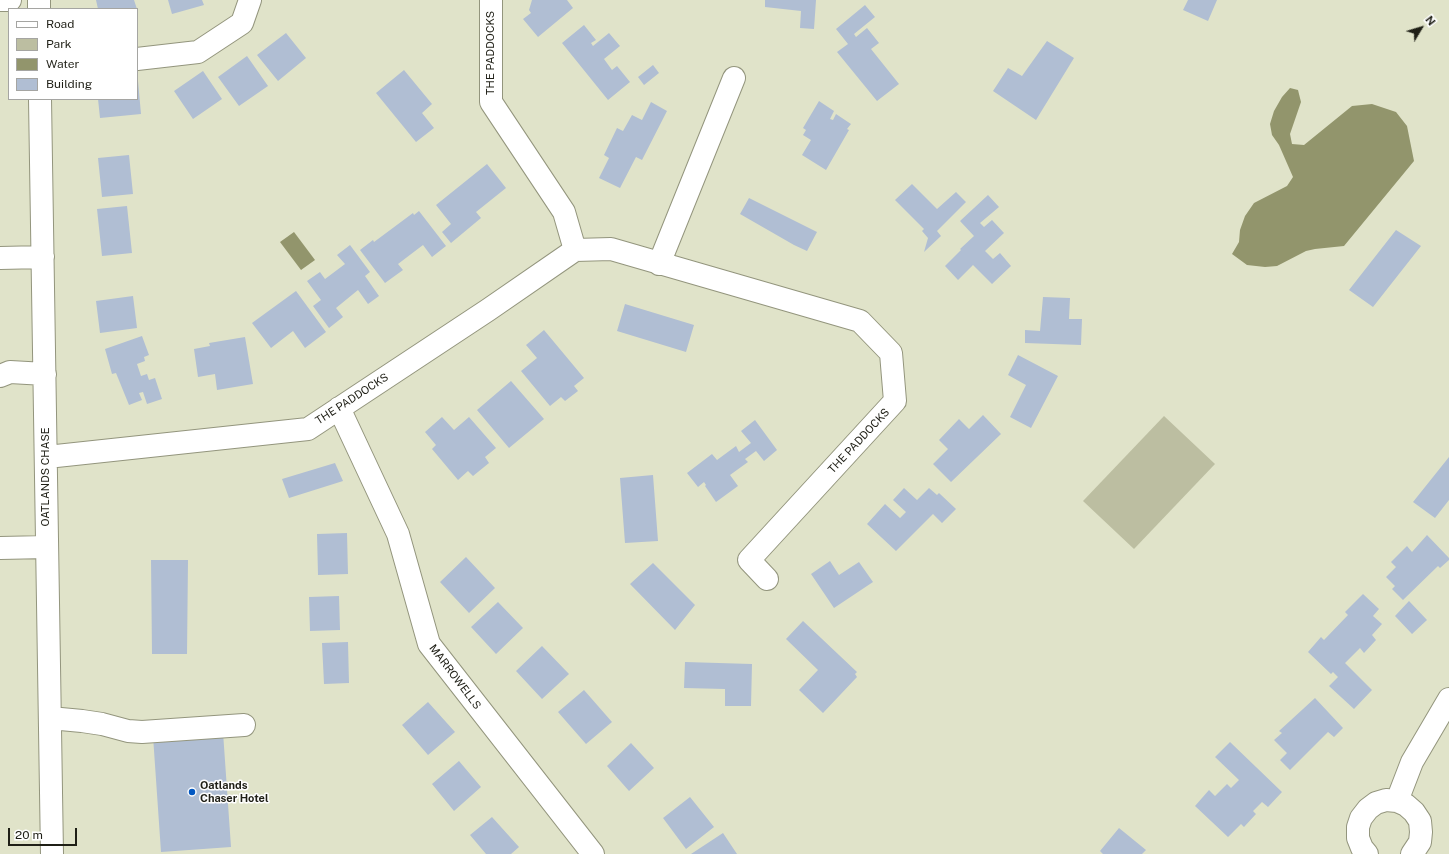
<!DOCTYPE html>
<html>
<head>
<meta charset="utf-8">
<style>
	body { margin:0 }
	#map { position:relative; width:1449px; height:854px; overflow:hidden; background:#e0e3c9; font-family:"Public Sans",sans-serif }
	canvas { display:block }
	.legend { position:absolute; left:8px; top:8px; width:130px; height:92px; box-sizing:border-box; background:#fff; border:1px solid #a5a5a2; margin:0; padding:5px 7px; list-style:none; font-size:12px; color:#1f1f16 }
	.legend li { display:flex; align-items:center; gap:8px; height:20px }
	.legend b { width:20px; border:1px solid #a5a5a2 }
	.north { position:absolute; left:1401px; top:8px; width:40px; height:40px; -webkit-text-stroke:3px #fff; paint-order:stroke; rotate:52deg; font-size:11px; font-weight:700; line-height:16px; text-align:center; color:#1f1f16 }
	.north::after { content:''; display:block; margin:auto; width:14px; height:18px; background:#1f1f16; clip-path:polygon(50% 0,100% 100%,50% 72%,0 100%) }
	.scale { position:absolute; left:8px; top:828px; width:69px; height:18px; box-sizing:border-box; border:2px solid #1f1f16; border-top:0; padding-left:5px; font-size:12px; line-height:14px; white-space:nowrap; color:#1f1f16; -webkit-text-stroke:3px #fff; paint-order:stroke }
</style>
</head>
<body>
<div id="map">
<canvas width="1449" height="854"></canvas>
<ul class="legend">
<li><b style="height:5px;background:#fff"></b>Road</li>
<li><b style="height:11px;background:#bcbea1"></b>Park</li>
<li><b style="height:11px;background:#92956c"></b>Water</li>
<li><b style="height:11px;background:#b0bed3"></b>Building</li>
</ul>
<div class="north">N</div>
<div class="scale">20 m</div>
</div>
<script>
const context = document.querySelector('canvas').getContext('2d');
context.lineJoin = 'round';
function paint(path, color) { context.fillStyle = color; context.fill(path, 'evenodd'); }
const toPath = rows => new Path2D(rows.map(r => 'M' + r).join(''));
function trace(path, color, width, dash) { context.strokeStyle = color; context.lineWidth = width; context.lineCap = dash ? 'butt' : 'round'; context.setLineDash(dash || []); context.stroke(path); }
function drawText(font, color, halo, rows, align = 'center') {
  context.font = font + ' "Public Sans",sans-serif'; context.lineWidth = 3; context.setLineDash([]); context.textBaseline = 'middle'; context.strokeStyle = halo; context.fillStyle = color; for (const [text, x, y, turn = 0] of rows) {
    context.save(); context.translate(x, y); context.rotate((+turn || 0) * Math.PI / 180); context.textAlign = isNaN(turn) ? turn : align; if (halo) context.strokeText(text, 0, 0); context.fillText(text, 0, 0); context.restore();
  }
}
const green = toPath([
	[1164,416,1215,464,1134,549,1083,501]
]);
const water = toPath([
	[1290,88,1298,90,1301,102,1290,134,1292,144,1304,145,1352,106,1372,104,1396,112,1407,126,1414,161,1344,246,1315,249,1306,251,1277,266,1265,267,1247,265,1232,254,1239,242,1240,230,1245,216,1254,203,1287,186,1293,177,1279,145,1272,135,1270,124,1274,111,1282,97],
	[294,232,315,260,301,270,280,242]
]);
const building = toPath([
	[96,0,134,0,137,9,98,9],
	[168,0,202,0,204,5,172,14],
	[532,0,567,0,573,8,538,37,523,19,531,13,529,10],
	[765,0,816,0,814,29,800,28,801,11,765,7],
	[1188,0,1217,0,1208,21,1183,10],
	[865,5,875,17,854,34,856,37,867,28,879,43,871,49,899,84,877,101,837,52,848,44,836,29],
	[584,25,596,40,591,43,593,46,609,33,620,46,604,59,612,70,617,66,630,82,608,100,562,43],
	[286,33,306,58,278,81,257,55],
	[1047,41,1074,58,1036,120,993,91,1008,68,1022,76],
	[247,56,268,86,239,106,218,77],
	[653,65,659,73,644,85,638,77],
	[404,70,432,104,422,113,434,128,416,142,376,93],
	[203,71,222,99,193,119,174,91],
	[137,81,138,81,141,114,100,118,98,99,137,99],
	[819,101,834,111,830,119,833,120,836,114,851,124,847,129,849,130,826,170,802,155,811,140,803,135,806,130,803,128],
	[651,102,667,111,642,160,636,157,620,188,599,178,609,158,604,155,617,128,623,131,632,115,642,120],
	[129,155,133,194,102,197,98,158],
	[487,164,506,188,476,212,481,218,451,243,442,232,451,224,436,205],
	[912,184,937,209,956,192,966,202,937,231,941,236,924,252,928,238,922,231,924,229,895,200],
	[988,195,999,207,980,223,984,227,992,220,1004,233,985,251,993,259,1000,253,1011,266,992,284,973,265,958,280,945,266,961,250,960,249,974,236,960,221],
	[749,198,817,232,807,251,794,245,740,214],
	[127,206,132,253,102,256,97,209],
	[419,211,446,246,432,257,423,245,398,264,403,270,385,283,360,250,373,240,374,242,413,213,414,215],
	[1396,230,1421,246,1373,307,1349,290],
	[350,245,370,272,365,276,379,296,368,304,358,290,336,308,343,317,329,328,313,306,321,300,307,281,320,272,325,279,345,264,337,255],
	[296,291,326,332,305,348,293,331,271,348,252,323],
	[133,296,137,328,100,333,96,301],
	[1043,297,1070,298,1069,319,1082,319,1081,345,1025,343,1025,330,1040,331],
	[625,304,694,325,686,352,617,331],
	[544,330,584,378,574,386,578,391,565,401,561,397,550,406,521,371,537,358,526,345],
	[142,336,149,355,144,357,145,361,137,364,141,376,147,374,149,380,155,378,162,399,147,404,143,392,139,393,142,400,129,405,116,373,112,374,105,349],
	[245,337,253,384,217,390,215,374,198,377,194,349,210,346,209,343],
	[1018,355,1058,376,1031,428,1010,417,1026,385,1008,375],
	[511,381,544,419,509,448,477,410],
	[983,415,1001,434,951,482,933,464,948,449,939,440,959,419,969,429],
	[442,417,454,430,469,417,496,448,485,457,489,463,473,476,468,471,458,480,432,449,436,445,425,432],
	[755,420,777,450,764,461,756,451,745,459,748,462,730,475,738,486,716,502,705,486,706,485,704,482,698,487,687,473,712,454,717,460,736,446,739,452,751,443,741,431],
	[1449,457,1449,500,1435,518,1413,502],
	[335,463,343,481,289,498,282,479],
	[653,475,658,541,625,543,620,478],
	[904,488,917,500,929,488,937,495,939,493,956,509,942,523,933,514,896,551,867,524,885,504,900,518,906,512,893,500],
	[347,533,348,574,318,575,317,534],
	[1427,535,1449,558,1449,560,1440,568,1438,566,1403,600,1392,589,1395,586,1386,577,1396,567,1391,562,1407,546,1412,552],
	[466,557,495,588,469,613,440,582],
	[151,560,188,560,187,654,152,654],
	[830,561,839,575,859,562,873,582,834,608,811,574],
	[653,563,695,605,675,630,630,584],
	[1363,594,1379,609,1373,616,1382,624,1372,635,1376,640,1364,653,1360,648,1345,663,1372,690,1354,709,1329,686,1338,677,1333,672,1331,674,1308,652,1321,637,1324,640,1348,615,1345,612],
	[339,596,340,630,310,631,309,597],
	[1409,601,1427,620,1412,634,1395,616],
	[498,602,523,628,496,654,471,627],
	[803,621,857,672,855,674,857,677,823,713,799,690,818,670,786,639],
	[348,642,349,683,324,684,322,643],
	[542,646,569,674,542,699,516,671],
	[685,662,752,664,751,706,725,706,725,689,684,688],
	[584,690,612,722,586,744,558,712],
	[1315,698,1343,728,1334,737,1328,732,1290,770,1280,760,1287,753,1274,740,1282,733,1279,731],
	[428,702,455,732,428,755,402,725],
	[223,732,231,847,161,852,153,736],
	[1230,742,1282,792,1268,807,1262,802,1253,811,1256,814,1244,827,1241,824,1228,837,1195,806,1209,790,1215,796,1227,784,1231,788,1239,780,1215,757],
	[631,743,654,768,629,791,607,766],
	[459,761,481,787,454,811,432,784],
	[690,797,714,827,686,849,663,818],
	[492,817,519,847,511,854,486,854,470,835],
	[1119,828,1146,850,1142,854,1103,854,1100,851],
	[723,833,737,854,691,854]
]);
const minor = toPath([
	[0,0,10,0],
	[39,0,39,9],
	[491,0,491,102,564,212,575,250],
	[137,59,198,52,242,23,250,0],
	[40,99,52,854],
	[0,258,43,257],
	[659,264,734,78],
	[0,376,10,372,45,374],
	[339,408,398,534,429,644,593,854],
	[47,457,308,429,488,310,575,250,611,249,860,321,891,353,895,401,749,560,767,579],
	[0,548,47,547],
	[50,718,82,721,102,724,128,731,142,732,244,725],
	[1397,801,1412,762,1449,699],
	[1367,854,1362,848,1358,838,1358,827,1361,818,1368,809,1376,803,1386,800,1397,801,1406,805,1414,812,1420,821,1421,832,1420,842,1412,854]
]);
const markers = [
	[192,792,4,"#0258c2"]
];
const streetNames = [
	["THE PADDOCKS",491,53,-90],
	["THE PADDOCKS",352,399,-33],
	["THE PADDOCKS",859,441,-47],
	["OATLANDS CHASE",46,477,-90],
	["MARROWELLS",455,677,53]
];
const poiNames = [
	["Oatlands",200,786],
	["Chaser Hotel",200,799]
];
paint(green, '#bcbea1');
paint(water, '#92956c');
paint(building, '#b0bed3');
trace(minor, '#93957d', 24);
trace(minor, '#fff', 22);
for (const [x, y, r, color] of markers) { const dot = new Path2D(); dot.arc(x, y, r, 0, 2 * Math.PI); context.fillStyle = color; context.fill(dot); trace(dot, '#fff', 1.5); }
drawText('11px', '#1f1f16', '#fff', streetNames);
drawText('bold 11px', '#1f1f16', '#fff', poiNames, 'left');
</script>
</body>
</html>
